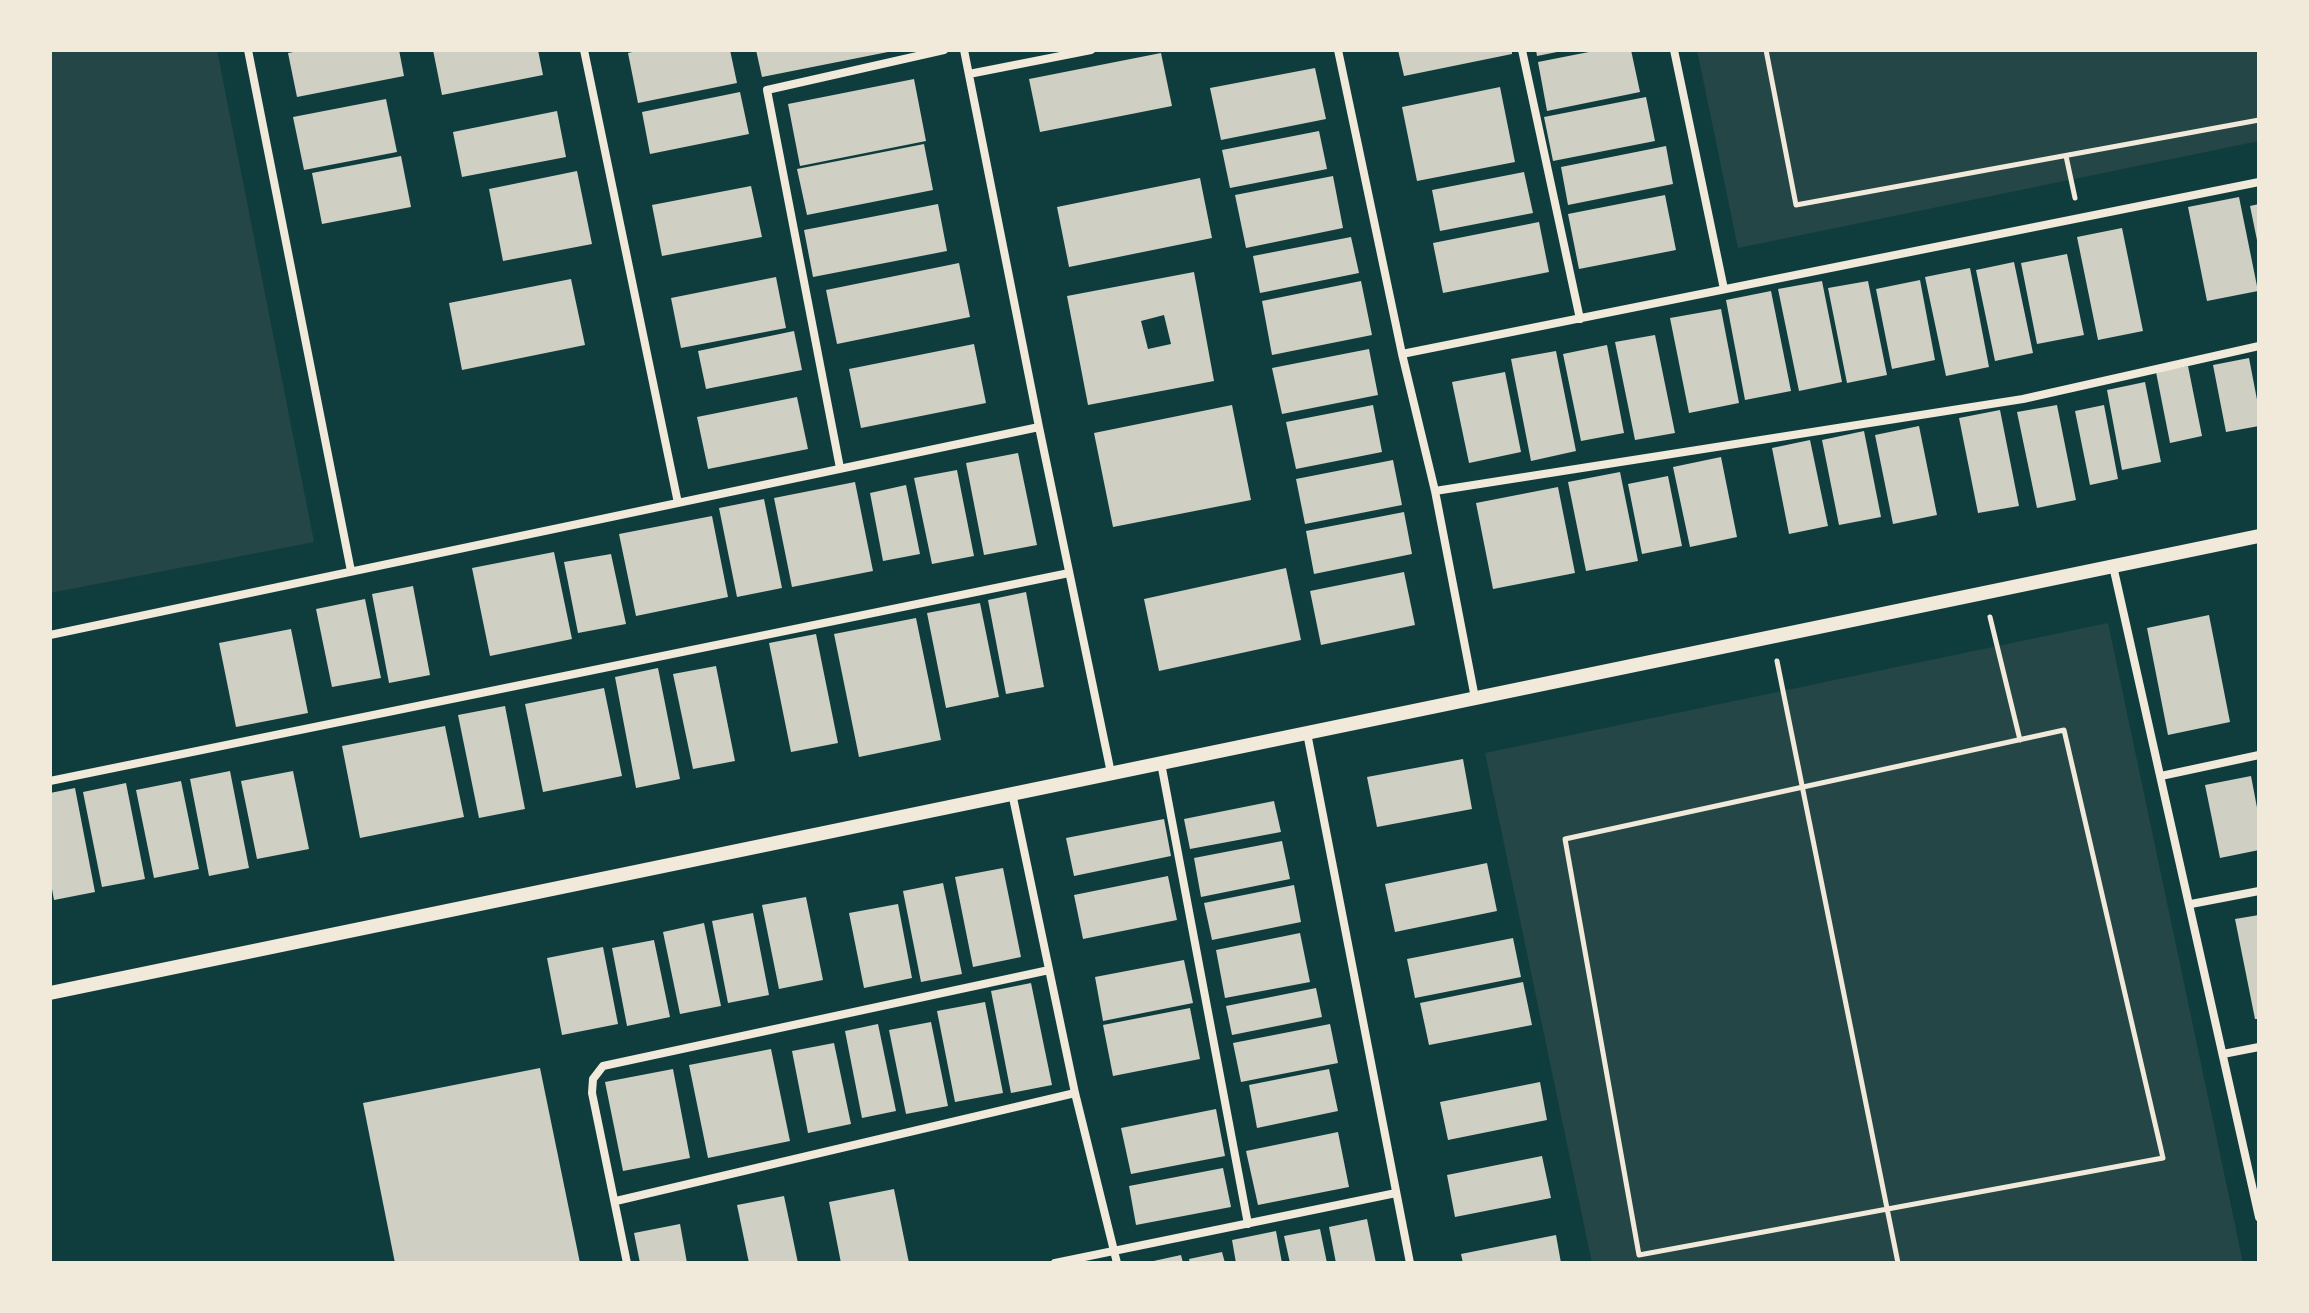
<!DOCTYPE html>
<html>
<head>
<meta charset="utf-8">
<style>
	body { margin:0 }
	#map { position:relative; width:2309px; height:1313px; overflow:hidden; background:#0f3d3e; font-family:"Varela Round",sans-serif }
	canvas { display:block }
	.frame { position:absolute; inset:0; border:52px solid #f1e9da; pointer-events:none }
</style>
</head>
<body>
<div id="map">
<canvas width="2309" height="1313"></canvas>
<div class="frame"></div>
</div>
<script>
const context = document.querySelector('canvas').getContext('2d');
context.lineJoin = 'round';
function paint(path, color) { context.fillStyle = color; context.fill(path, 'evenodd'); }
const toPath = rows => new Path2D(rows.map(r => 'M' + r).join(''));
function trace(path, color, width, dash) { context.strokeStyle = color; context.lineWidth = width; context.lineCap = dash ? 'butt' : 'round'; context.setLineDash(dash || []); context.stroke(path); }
const green = toPath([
	[50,50,217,50,314,542,50,593],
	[1697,50,2259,50,2259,141,1738,248],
	[2108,623,2243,1263,1592,1263,1485,753]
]);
const building = toPath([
	[304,50,399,50,404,76,297,97,288,53],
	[433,50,538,50,543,75,442,95],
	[641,50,730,50,737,83,638,103,628,53],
	[756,50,893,50,893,51,762,77],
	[1398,50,1512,50,1512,54,1404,76],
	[1536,50,1562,50,1562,51,1537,56],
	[1599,50,1631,50,1640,92,1547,111,1538,62],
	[1161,53,1172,106,1040,132,1029,79],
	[1315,68,1326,119,1221,140,1210,88],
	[914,79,926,141,800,166,788,104],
	[1500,87,1515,162,1417,181,1402,107],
	[740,92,749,134,650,154,642,112],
	[1646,97,1655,141,1553,161,1544,117],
	[386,99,397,152,304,170,293,117],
	[557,111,566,157,462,177,453,132],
	[1319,131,1327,169,1230,188,1222,150],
	[924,144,933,190,807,215,797,169],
	[1666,146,1673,184,1568,205,1561,167],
	[401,156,411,207,322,224,312,173],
	[577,171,592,244,503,261,489,189],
	[1524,172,1533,213,1440,231,1432,190],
	[1333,176,1343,228,1246,248,1235,195],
	[1200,178,1212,238,1069,267,1057,207],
	[751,186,762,237,662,256,652,205],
	[1665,195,1676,250,1579,269,1568,214],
	[2239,197,2258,291,2207,301,2188,207],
	[938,204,947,251,813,277,804,230],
	[2259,204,2259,245,2258,245,2250,206],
	[1539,222,1549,272,1443,293,1433,243],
	[2122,228,2143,331,2098,340,2077,237],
	[1351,237,1359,273,1260,293,1253,256],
	[2067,254,2084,335,2037,344,2021,263],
	[2014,262,2033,353,1995,361,1976,270],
	[959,263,970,317,837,344,826,290],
	[1970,268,1989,367,1946,376,1925,277],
	[1194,272,1214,381,1088,405,1067,296],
	[1164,315,1171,344,1148,349,1141,321],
	[776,277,786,328,681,348,671,298],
	[571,279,585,345,462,370,449,303],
	[1920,280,1935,360,1892,369,1876,289],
	[1361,281,1372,335,1272,355,1262,301],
	[1822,281,1842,382,1799,391,1778,289],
	[1868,281,1887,375,1847,383,1828,288],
	[1771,291,1791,391,1745,400,1726,300],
	[1721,309,1739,403,1689,413,1670,318],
	[794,331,802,370,706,389,698,351],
	[1655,335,1675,433,1635,440,1615,342],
	[974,344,986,403,861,428,849,369],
	[1607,345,1624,433,1581,441,1563,354],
	[1369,349,1378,395,1282,414,1272,368],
	[1556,351,1576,451,1531,461,1511,359],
	[2249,358,2259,410,2259,426,2226,432,2213,365],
	[2188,366,2202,436,2170,443,2156,372],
	[1505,372,1521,452,1469,463,1452,382],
	[2145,382,2161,462,2122,470,2107,390],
	[797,397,808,449,708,469,697,417],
	[1232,405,1251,500,1113,527,1094,433],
	[1373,405,1382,452,1296,469,1286,422],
	[2057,405,2076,500,2037,508,2017,412],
	[2104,405,2118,479,2090,485,2075,411],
	[2000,410,2019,506,1978,513,1959,418],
	[1919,426,1937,515,1893,524,1875,435],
	[1864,431,1881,517,1839,525,1822,440],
	[1810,440,1828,526,1789,534,1772,448],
	[1018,453,1037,545,984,555,966,463],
	[1721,457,1737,537,1690,547,1673,467],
	[1393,460,1402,505,1305,524,1296,479],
	[957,470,974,556,932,564,914,478],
	[1620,472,1638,561,1586,571,1568,482],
	[1668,476,1682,546,1642,554,1628,484],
	[855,482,873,571,792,587,774,498],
	[906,485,920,554,883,561,870,493],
	[1558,487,1575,573,1493,589,1476,503],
	[764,499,782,588,737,597,719,508],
	[1404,512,1412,554,1314,574,1306,531],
	[712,516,728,597,636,616,619,534],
	[554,552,572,639,490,656,472,568],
	[611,554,626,624,578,633,564,562],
	[1286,568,1301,640,1159,671,1144,599],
	[1404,572,1415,625,1321,645,1310,591],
	[413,586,430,675,389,683,372,594],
	[1026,592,1044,687,1006,694,988,600],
	[365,599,381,678,332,687,316,609],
	[980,603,999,697,946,708,927,613],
	[2209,615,2230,722,2168,735,2147,628],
	[916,618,941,740,859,757,834,634],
	[291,629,308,713,236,727,219,643],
	[816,634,838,743,791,752,769,643],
	[716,666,735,761,693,769,673,674],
	[658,668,680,779,636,788,615,677],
	[604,688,622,776,543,792,525,704],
	[505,706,525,809,479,818,458,715],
	[445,726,464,817,360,838,342,746],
	[1463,759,1472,809,1377,827,1367,777],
	[230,771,249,868,209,876,190,779],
	[293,771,309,849,257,859,241,781],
	[2251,776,2259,818,2259,850,2220,858,2205,785],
	[181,781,199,869,154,878,136,790],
	[126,783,145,879,102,887,83,792],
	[75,788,95,892,54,900,50,878,50,793],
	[1274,801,1281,832,1190,849,1184,819],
	[1164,819,1171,856,1074,876,1066,838],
	[1282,841,1290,879,1201,897,1194,858],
	[1487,863,1497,911,1395,932,1385,884],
	[1003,868,1021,957,973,967,955,877],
	[1168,876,1177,920,1083,939,1074,895],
	[943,883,962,974,921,982,903,891],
	[1294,885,1301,922,1212,940,1204,903],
	[806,897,823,980,779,989,762,905],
	[898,904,912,978,864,988,849,913],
	[753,913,769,995,728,1003,712,921],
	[2259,915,2259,1019,2255,1019,2235,919],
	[704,923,721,1006,680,1014,663,932],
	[1300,933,1310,982,1225,998,1216,950],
	[1513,938,1521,977,1415,998,1407,959],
	[654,940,670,1017,627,1026,612,948],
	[603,947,618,1024,562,1035,547,958],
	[1184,960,1193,1003,1103,1021,1095,977],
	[1523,982,1532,1025,1429,1045,1420,1003],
	[1031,983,1052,1085,1011,1093,991,991],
	[1316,988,1322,1017,1232,1035,1226,1006],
	[985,1002,1003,1093,955,1102,937,1011],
	[1190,1008,1200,1059,1113,1076,1103,1025],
	[931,1022,948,1106,906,1114,889,1030],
	[878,1024,896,1111,862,1118,845,1031],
	[1330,1024,1338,1063,1241,1082,1233,1043],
	[834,1043,851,1124,808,1133,792,1051],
	[771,1049,790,1141,708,1158,689,1065],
	[540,1068,580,1263,395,1263,363,1103],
	[673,1069,690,1158,623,1171,605,1082],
	[1329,1069,1338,1111,1257,1128,1249,1085],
	[1540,1082,1547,1120,1448,1140,1440,1102],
	[1216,1109,1225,1156,1131,1174,1121,1128],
	[1338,1132,1349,1187,1258,1205,1246,1151],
	[1542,1156,1551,1198,1455,1217,1447,1175],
	[1223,1168,1231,1207,1136,1225,1129,1186],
	[894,1189,909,1263,841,1263,829,1202],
	[784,1196,798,1263,749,1263,737,1205],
	[1367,1219,1376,1263,1336,1263,1329,1227],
	[680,1224,687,1263,640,1263,634,1233],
	[1320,1229,1327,1263,1290,1263,1284,1236],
	[1276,1231,1282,1263,1236,1263,1232,1240],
	[1556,1235,1561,1263,1463,1263,1461,1254],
	[1222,1252,1225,1263,1190,1263,1189,1259],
	[1181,1255,1183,1263,1149,1263,1149,1262]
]);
const path = toPath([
	[1766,50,1796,205,2259,120],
	[2066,156,2075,198],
	[1990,617,2020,740],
	[1777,661,1898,1263],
	[2064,730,2163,1158,1639,1255,1565,839,2064,730]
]);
const minor = toPath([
	[248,50,351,571],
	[584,50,678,503],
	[964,50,1039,427,1111,773],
	[1338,50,1402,354,1435,491,1475,698],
	[1522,50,1580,319],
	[1674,50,1724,289],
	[969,74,1091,50],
	[1402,354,2259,182],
	[840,468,767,90,944,50],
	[1435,491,2023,399,2259,346],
	[2113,566,2259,1217],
	[50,635,1039,427],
	[1307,733,1410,1263],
	[1161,763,1248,1224],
	[2161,776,2259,755],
	[50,781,1069,573],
	[1012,793,1075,1093,1117,1263],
	[2191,904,2259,891],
	[2223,1054,2259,1047],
	[616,1201,1075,1093],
	[627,1263,592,1093,593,1079,603,1066,1049,970],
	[1055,1263,1396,1193]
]);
const tertiary = toPath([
	[50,993,2259,536]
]);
paint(green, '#244646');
paint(building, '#cfcfc3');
trace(path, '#f1e9da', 5);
trace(minor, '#f1e9da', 8);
trace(tertiary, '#f1e9da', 14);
</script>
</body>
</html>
